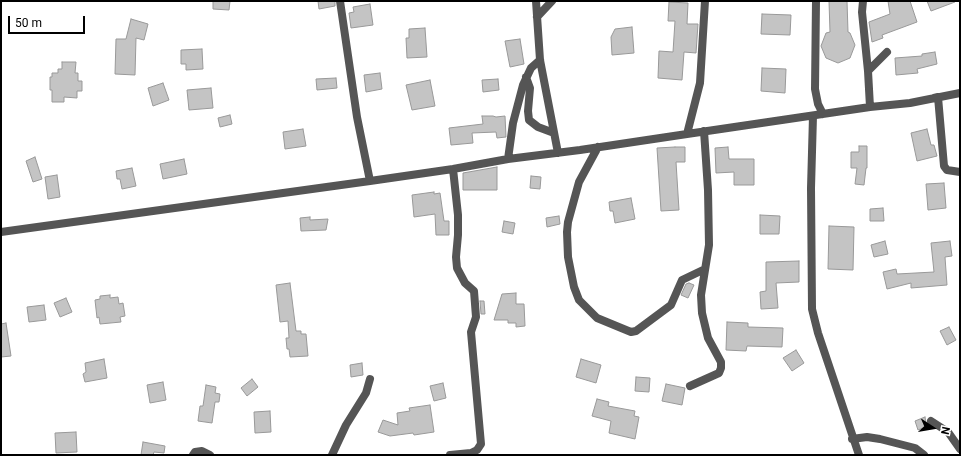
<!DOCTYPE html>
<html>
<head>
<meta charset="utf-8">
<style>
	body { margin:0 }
	#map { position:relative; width:961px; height:456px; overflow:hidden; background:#fff; font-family:Roboto,sans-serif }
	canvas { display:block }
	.frame { position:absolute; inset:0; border:2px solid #000; pointer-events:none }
	.north { position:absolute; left:913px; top:408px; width:40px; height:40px; -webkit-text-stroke:3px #fff; paint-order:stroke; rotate:102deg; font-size:11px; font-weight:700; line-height:16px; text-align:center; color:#000 }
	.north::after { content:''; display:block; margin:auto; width:14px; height:18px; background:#000; clip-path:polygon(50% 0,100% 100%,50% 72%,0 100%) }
	.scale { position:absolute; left:8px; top:16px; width:77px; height:18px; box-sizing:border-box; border:2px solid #000; border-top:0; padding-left:5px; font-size:12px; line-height:14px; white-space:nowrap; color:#000; -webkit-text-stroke:3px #fff; paint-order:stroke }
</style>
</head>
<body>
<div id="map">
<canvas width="961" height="456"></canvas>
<div class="frame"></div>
<div class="north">N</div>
<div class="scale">50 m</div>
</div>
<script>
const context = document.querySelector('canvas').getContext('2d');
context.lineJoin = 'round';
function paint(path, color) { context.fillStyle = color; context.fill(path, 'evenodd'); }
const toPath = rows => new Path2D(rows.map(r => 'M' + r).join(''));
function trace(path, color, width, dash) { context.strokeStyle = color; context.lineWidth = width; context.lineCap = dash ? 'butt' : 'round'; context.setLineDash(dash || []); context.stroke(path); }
const building = toPath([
	[213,1,230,1,229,10,213,9,213,1],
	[318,1,335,1,335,6,319,9,318,1],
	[829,1,847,1,848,32,850,33,855,45,850,58,838,63,826,58,821,46,826,33,830,32,829,1],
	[888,1,910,1,917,22,882,35,883,38,872,42,869,22,890,14,888,1],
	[927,1,955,1,955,2,931,11,927,1],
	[669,2,688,3,687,24,698,24,696,53,684,52,682,80,658,78,659,51,673,52,675,21,668,21,669,2],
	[370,4,373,25,351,28,349,13,354,12,353,7,370,4],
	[762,14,791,15,790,35,761,34,762,14],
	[131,19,148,24,144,40,136,38,135,75,115,74,116,39,126,39,131,19],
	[632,27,634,53,612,55,611,37,615,29,632,27],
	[425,28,427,57,407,58,406,38,409,38,409,29,425,28],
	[520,39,524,64,510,67,505,41,520,39],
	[202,49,203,69,186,70,186,64,181,64,181,50,202,49],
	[935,52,937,64,917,69,918,73,896,75,895,58,922,56,922,54,935,52],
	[62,62,76,62,75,73,78,73,78,81,82,81,82,91,77,91,77,98,64,97,64,102,52,102,52,90,50,90,50,77,52,77,52,73,58,73,58,69,62,69,62,62],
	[762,68,786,69,785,93,761,91,762,68],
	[380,73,382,89,366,92,364,75,380,73],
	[336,78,337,88,317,90,316,79,336,78],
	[498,79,499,90,483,92,482,80,498,79],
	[430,80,435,106,412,110,406,85,430,80],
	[163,83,169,100,153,106,148,88,163,83],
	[211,88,213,108,189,110,187,90,211,88],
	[230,115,232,124,220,127,218,118,230,115],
	[482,116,493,116,496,117,505,116,506,137,497,138,496,132,472,133,473,143,451,145,449,128,483,124,482,116],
	[303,129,306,146,285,149,283,132,303,129],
	[927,129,931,145,934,145,937,156,917,161,911,133,927,129],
	[859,146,867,146,867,168,866,168,864,185,855,184,857,168,851,168,851,152,859,152,859,146],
	[675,147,685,147,685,162,676,162,679,210,661,211,657,148,675,147],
	[728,147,729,159,754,159,754,185,734,185,734,172,716,173,715,148,728,147],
	[35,157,42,179,33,182,26,161,35,157],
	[184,159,187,174,163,179,160,164,184,159],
	[497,167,497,190,463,190,463,173,497,167],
	[132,168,136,186,122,189,120,179,117,179,116,171,132,168],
	[57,175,60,197,48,199,45,177,57,175],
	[531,176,541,177,540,189,530,188,531,176],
	[944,183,946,208,928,210,926,184,944,183],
	[434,192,434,194,440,193,444,221,449,221,449,235,436,235,435,214,414,217,412,195,434,192],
	[631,198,635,219,615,223,613,211,610,211,609,202,631,198],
	[883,208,884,221,870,221,870,209,883,208],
	[760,215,780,216,779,234,760,234,760,215],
	[559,216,560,224,547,227,546,218,559,216],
	[310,217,310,220,328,219,326,230,301,231,300,218,310,217],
	[504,221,515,223,513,234,502,232,504,221],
	[829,226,854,227,853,270,828,269,829,226],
	[885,241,888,254,874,257,871,245,885,241],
	[950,241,952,256,945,257,947,285,911,288,911,283,887,289,883,272,896,269,897,274,934,272,931,243,950,241],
	[799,261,799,282,776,283,778,308,761,309,760,292,766,291,766,262,799,261],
	[290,283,296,331,301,331,301,334,306,334,308,356,290,357,289,349,287,349,286,338,289,338,288,321,280,322,276,285,290,283],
	[689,283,694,285,688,298,681,295,686,284,689,283],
	[516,293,516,304,524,304,525,326,516,327,516,323,508,323,508,320,494,320,502,294,516,293],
	[110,295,110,298,118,297,119,304,123,303,125,316,120,317,121,322,100,324,99,317,97,318,95,300,100,299,100,296,110,295],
	[66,298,72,312,60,317,54,303,66,298],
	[480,301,484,301,485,314,481,314,480,301],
	[44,305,46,320,29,322,27,307,44,305],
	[727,322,748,323,748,327,783,328,782,347,747,346,746,351,726,350,727,322],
	[6,323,11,356,1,357,1,324,6,323],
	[949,327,956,340,947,345,940,331,949,327],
	[796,350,804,363,792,371,783,358,796,350],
	[104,359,107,378,85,382,83,374,86,372,85,363,104,359],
	[581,359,601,365,596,383,576,377,581,359],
	[362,363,363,375,351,377,350,365,362,363],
	[636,377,650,378,649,392,635,391,636,377],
	[252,379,258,387,247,396,241,388,252,379],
	[163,382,166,400,150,403,147,385,163,382],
	[443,383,446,398,434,401,430,386,443,383],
	[666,384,685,388,682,405,662,401,666,384],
	[206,385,216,387,215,393,220,394,219,402,215,402,212,423,198,421,200,406,203,406,206,385],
	[597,399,609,402,608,406,635,411,634,416,639,417,635,439,609,433,611,421,592,416,597,399],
	[430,405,434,432,414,435,413,433,390,436,378,432,383,420,398,425,397,413,410,411,409,408,430,405],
	[270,411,271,432,255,433,254,412,270,411],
	[925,417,926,423,928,426,918,430,915,421,925,417],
	[76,432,77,452,56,453,55,433,76,432],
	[143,442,165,446,164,453,154,452,153,455,141,455,143,442]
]);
const minor = toPath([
	[340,1,357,117,370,181],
	[536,1,540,60,558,153],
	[816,1,815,89,818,104,823,114],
	[863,1,862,12,868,71],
	[537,17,552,1],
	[526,77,530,88,528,111,529,120,538,127,554,133],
	[934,98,938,97,944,166,947,170,960,172],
	[870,107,868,71,887,52],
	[813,116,811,188,812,309,818,333,859,455],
	[687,134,700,83,705,1],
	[598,147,579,182,568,222,567,232,568,257,574,287,579,300,597,318,631,332,636,331,671,305,682,280,705,269],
	[508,159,513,123,523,85,531,68,540,60],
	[1,232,370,181,453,169,508,159,580,150,687,134,870,107,910,103,960,93],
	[690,386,719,373,721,368,721,362,708,338,702,313,701,295,709,245,708,190,704,131],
	[931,421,948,432,960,449],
	[852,439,867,437,880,439,915,448,924,455],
	[193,455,195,452,202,451,210,455],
	[332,455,346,425,366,393,370,379],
	[450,455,471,453,477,450,481,444,471,332,476,317,474,291,465,283,457,268,456,257,458,235,458,215,453,169]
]);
paint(building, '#c4c4c4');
trace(building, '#999', 1);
trace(minor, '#555', 8);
</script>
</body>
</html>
